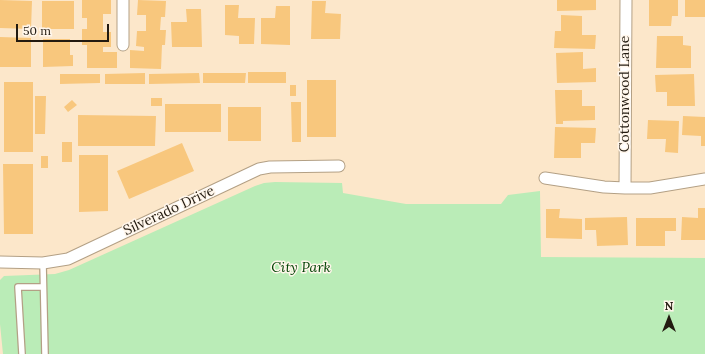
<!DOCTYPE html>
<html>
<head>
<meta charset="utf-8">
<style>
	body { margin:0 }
	#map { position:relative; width:705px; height:354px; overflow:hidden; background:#fce7ca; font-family:Lora,serif }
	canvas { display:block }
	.north { position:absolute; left:649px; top:298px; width:40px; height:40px; -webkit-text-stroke:3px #fff6eb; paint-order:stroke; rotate:0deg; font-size:11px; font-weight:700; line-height:16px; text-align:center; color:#221a10 }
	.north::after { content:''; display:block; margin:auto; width:14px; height:18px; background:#221a10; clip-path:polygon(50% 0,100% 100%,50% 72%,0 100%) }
	.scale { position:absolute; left:16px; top:24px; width:93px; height:18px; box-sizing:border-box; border:2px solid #221a10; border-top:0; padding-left:5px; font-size:12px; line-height:14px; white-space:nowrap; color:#221a10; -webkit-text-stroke:3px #fff6eb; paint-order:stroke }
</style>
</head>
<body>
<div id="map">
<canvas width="705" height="354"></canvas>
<div class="north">N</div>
<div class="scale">50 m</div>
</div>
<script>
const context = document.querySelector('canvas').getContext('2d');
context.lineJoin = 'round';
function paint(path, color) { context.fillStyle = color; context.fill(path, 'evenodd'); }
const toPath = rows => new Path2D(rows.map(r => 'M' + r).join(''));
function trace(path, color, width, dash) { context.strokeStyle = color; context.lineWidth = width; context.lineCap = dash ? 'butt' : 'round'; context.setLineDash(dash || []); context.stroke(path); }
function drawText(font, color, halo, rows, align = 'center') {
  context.font = font + ' Lora,serif'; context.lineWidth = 3; context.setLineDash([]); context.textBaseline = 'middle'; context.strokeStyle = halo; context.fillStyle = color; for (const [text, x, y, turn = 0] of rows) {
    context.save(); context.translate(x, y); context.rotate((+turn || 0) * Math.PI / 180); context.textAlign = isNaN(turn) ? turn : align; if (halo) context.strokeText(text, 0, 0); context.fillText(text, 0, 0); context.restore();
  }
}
const green = toPath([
	[275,182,342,183,343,193,406,204,501,204,508,195,540,191,541,257,705,258,705,354,3,354,0,324,0,280,4,276,55,274,69,270,255,186,264,183]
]);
const building = toPath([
	[0,0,32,1,31,29,0,28],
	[82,0,111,0,111,14,103,14,103,32,111,32,111,47,103,47,103,52,117,52,117,68,87,68,87,45,82,45,82,29,87,29,87,18,82,18],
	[138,0,166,1,165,17,161,17,160,30,166,30,165,45,162,45,161,69,130,68,130,50,144,51,144,47,136,46,137,31,146,31,146,15,137,15],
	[557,0,596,0,596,10,557,11],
	[649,0,678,0,678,16,672,16,671,26,649,26],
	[685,0,705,0,705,17,685,17],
	[42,1,74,1,74,29,42,29],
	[312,1,326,1,325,13,341,14,340,39,311,39],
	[225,5,239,5,238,18,255,18,254,44,239,44,239,36,225,35],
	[276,6,290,6,290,45,261,44,261,18,275,18],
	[186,9,201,9,202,47,172,47,171,22,187,22],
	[561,15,582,16,582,35,596,35,595,49,554,48,555,31,561,31],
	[657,36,683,36,683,45,691,46,691,68,656,68],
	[0,37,31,38,31,67,0,67],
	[43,39,70,39,70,55,73,55,73,66,43,67],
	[583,52,583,69,596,68,596,82,557,83,556,53],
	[248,72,286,72,286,83,248,83],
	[145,73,145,84,105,84,105,74],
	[199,73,200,83,149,84,149,74],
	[203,73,246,73,245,83,203,83],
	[60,74,100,74,100,83,60,84],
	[694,74,695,106,667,106,667,92,656,92,655,75],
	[307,80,336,80,336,137,307,137],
	[4,82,33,82,33,152,4,152],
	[290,85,296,85,296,96,290,96],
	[555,90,582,90,582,106,595,106,595,120,563,121,563,124,556,124],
	[35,96,46,96,45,134,35,134],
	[151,98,162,98,162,106,151,106],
	[72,100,77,105,68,112,64,107],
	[291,102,301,102,301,142,292,142],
	[165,104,221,104,221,132,165,132],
	[228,107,261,107,261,141,228,141],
	[78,115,156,116,155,146,78,146],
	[683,116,705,117,705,146,701,146,701,136,682,135],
	[648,120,679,121,678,153,665,152,666,139,647,139],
	[555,127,596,128,595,143,581,143,581,158,554,158],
	[62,142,72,142,72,162,62,162],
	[182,143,194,171,129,199,117,171],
	[79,155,108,155,108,211,79,212],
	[41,156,48,156,48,168,41,168],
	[3,164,33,164,33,234,4,234],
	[698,208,705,208,705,240,681,240,682,217,698,218],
	[546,209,560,209,559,218,582,219,582,239,546,238],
	[627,217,628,245,597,246,596,230,585,230,585,218],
	[636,218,676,218,676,231,665,231,665,246,636,246]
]);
const service = toPath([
	[43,263,45,354],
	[22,354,18,287,43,287]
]);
const minor = toPath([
	[123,45,123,0],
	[545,178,604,187,625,188,650,188,705,179],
	[625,188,626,0],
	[0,262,43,263,68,259,259,169,270,167,339,166]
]);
const streetNames = [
	["Cottonwood Lane",625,94,-90],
	["Silverado Drive",169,211,-25]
];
const parkNames = [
	["City Park",301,268]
];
paint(green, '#baecb7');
paint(building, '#f8c77d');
trace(service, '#b3a085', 8);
trace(minor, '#b3a085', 13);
trace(service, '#fff', 5.5);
trace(minor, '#fff', 11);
drawText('14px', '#221a10', '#fff6eb', streetNames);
drawText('italic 14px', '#004203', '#fff6eb', parkNames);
</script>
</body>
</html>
